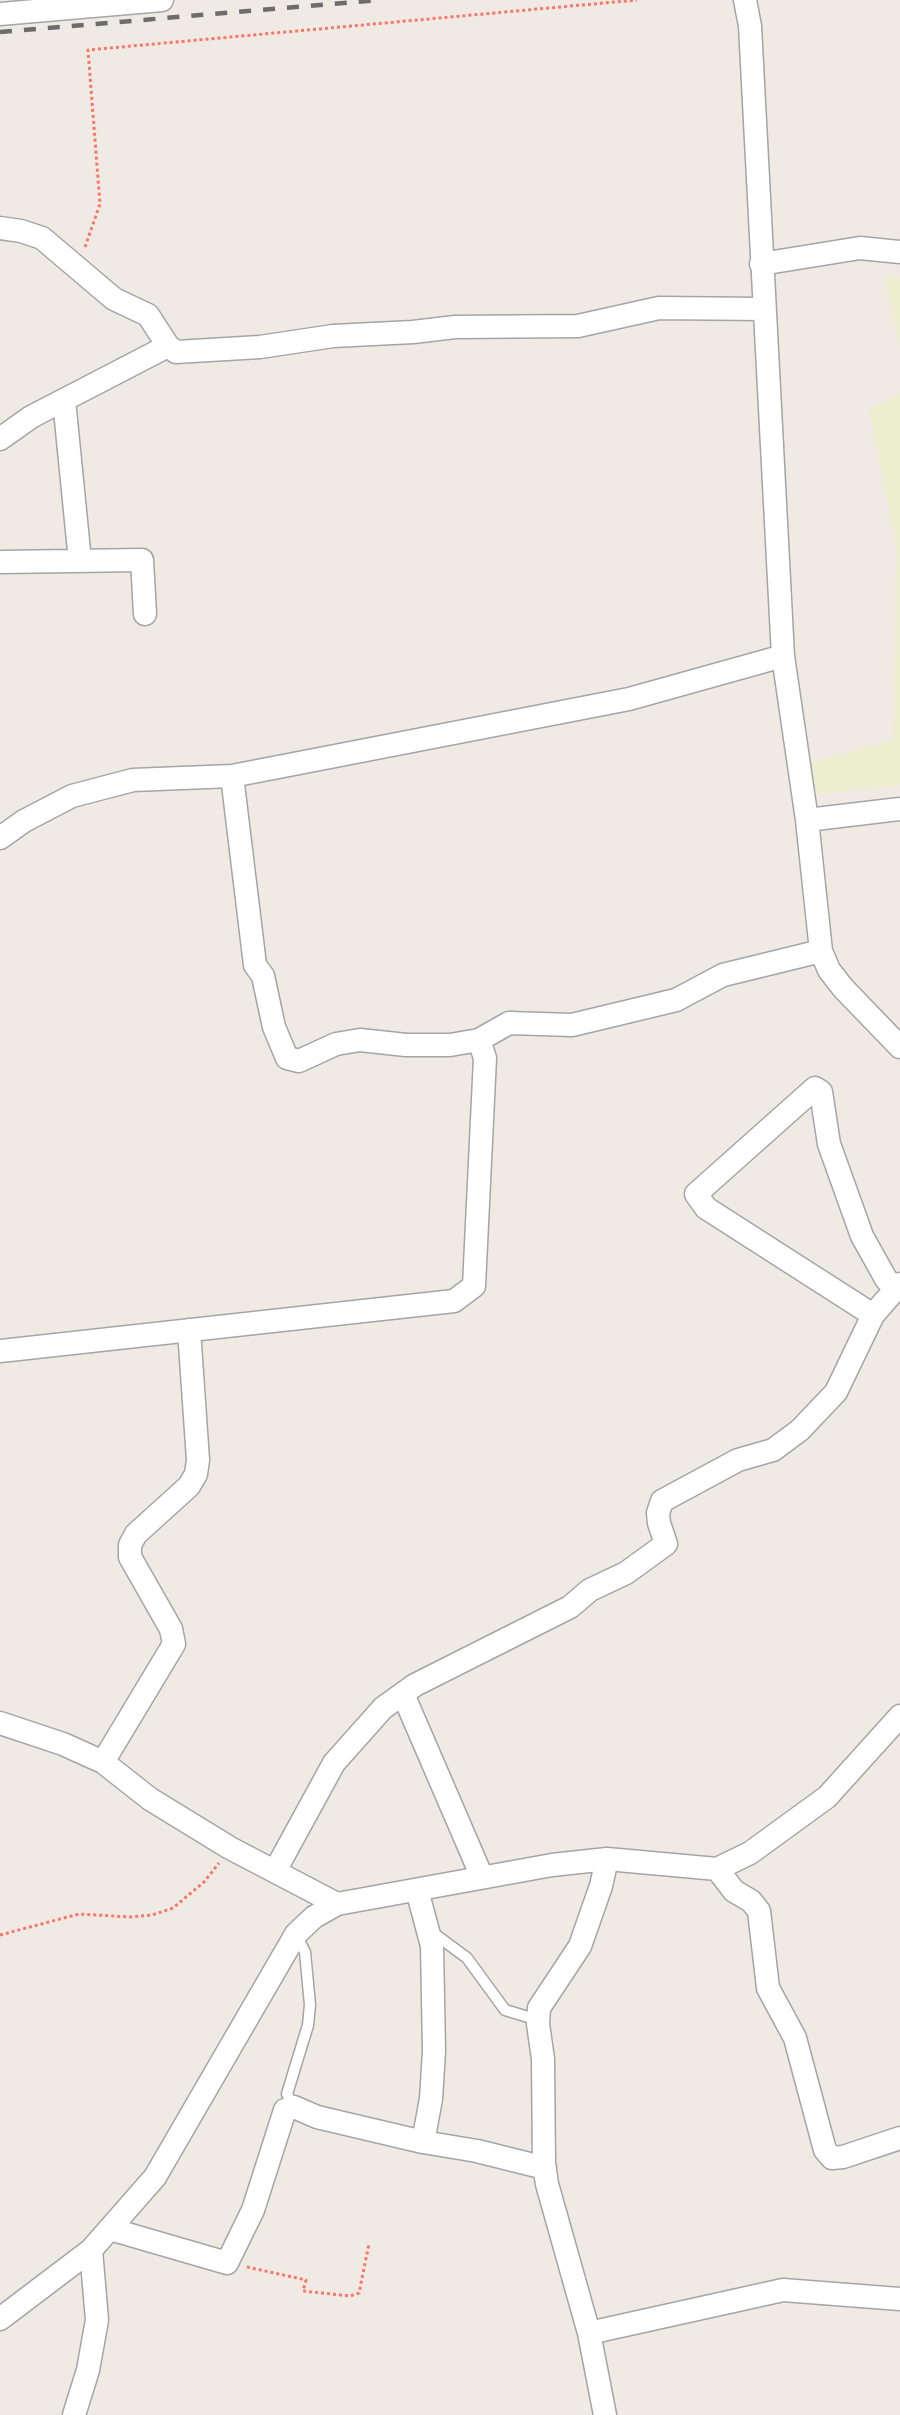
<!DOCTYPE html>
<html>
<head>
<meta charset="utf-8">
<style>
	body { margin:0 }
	canvas { display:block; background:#efebe4 }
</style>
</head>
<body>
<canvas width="900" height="2415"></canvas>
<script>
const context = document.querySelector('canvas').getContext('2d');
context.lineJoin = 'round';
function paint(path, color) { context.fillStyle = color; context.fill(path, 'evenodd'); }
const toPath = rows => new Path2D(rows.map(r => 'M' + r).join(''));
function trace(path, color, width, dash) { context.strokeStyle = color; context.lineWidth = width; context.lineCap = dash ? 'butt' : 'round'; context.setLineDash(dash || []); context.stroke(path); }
const farmland = toPath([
	[885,277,900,278,900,349],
	[900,393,900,785,817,794,810,763,893,740,897,550,869,410]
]);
const path = toPath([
	[85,247,100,204,88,50,637,0],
	[0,1935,79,1914,130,1917,152,1915,173,1908,204,1882,219,1863],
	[247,2267,306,2280,303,2291,350,2296,359,2293,369,2244]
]);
const service = toPath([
	[432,1932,467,1958,505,2010,538,2020],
	[294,2107,287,2094,308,2025,310,2005,305,1952,296,1935]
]);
const minor = toPath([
	[745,0,750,26,783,656,807,820,821,951,829,970,843,988,900,1047],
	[0,14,162,0],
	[0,228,21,231,42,238,114,299,148,315,168,346,176,352,260,347,333,336,413,332,455,327,578,326,659,308,764,309],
	[761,264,860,248,900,252],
	[64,400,80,561],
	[0,439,31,417,168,346],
	[2,562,142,560,145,614],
	[232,776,255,965,263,976,274,1027,287,1058,299,1061,336,1044,360,1040,406,1045,450,1045,479,1040],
	[807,820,900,809],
	[0,838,24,821,72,796,133,780,232,776,629,699,783,656],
	[873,1315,706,1208,696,1194,815,1088,821,1092,829,1144,862,1236,886,1279,895,1289],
	[0,1351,454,1301,474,1286,485,1058,479,1040,509,1023,572,1025,676,1000,723,975,821,951],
	[403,1694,482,1877],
	[0,1723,63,1744,103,1762,150,1799,230,1848,337,1904],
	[103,1762,174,1644,171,1629,130,1557,130,1545,136,1534,189,1486,196,1474,198,1460,189,1330],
	[717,1869,734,1891,751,1901,759,1911,768,1988,795,2038,825,2150,832,2158,843,2157,900,2138],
	[275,1871,334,1763,383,1708,415,1685,570,1607,590,1590,626,1573,666,1544,659,1523,658,1513,662,1501,738,1460,773,1450,800,1430,836,1392,873,1315,900,1284],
	[423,2142,477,2151,545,2168],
	[110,2229,227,2263,253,2210,285,2110,294,2107,317,2117,423,2142,431,2099,434,2051,432,1946,417,1890],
	[0,2319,91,2250,155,2177,296,1934,314,1917,337,1904,552,1865,607,1859,717,1869,750,1853,827,1797,900,1716],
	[589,2333,783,2290,900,2299],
	[74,2415,88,2370,97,2320,91,2250],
	[605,2415,589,2333,547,2184,544,2164,543,2059,538,2024,539,2008,580,1946,601,1886,607,1859]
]);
const rail = toPath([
	[0,32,379,0]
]);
paint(farmland, '#edeecf');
trace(service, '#a5a5a5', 13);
trace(minor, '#a5a5a5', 25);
trace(path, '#fb756a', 3, [3, 3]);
trace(service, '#fff', 10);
trace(minor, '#fff', 22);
trace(rail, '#6c6c6c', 4.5, [12, 12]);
</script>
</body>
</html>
